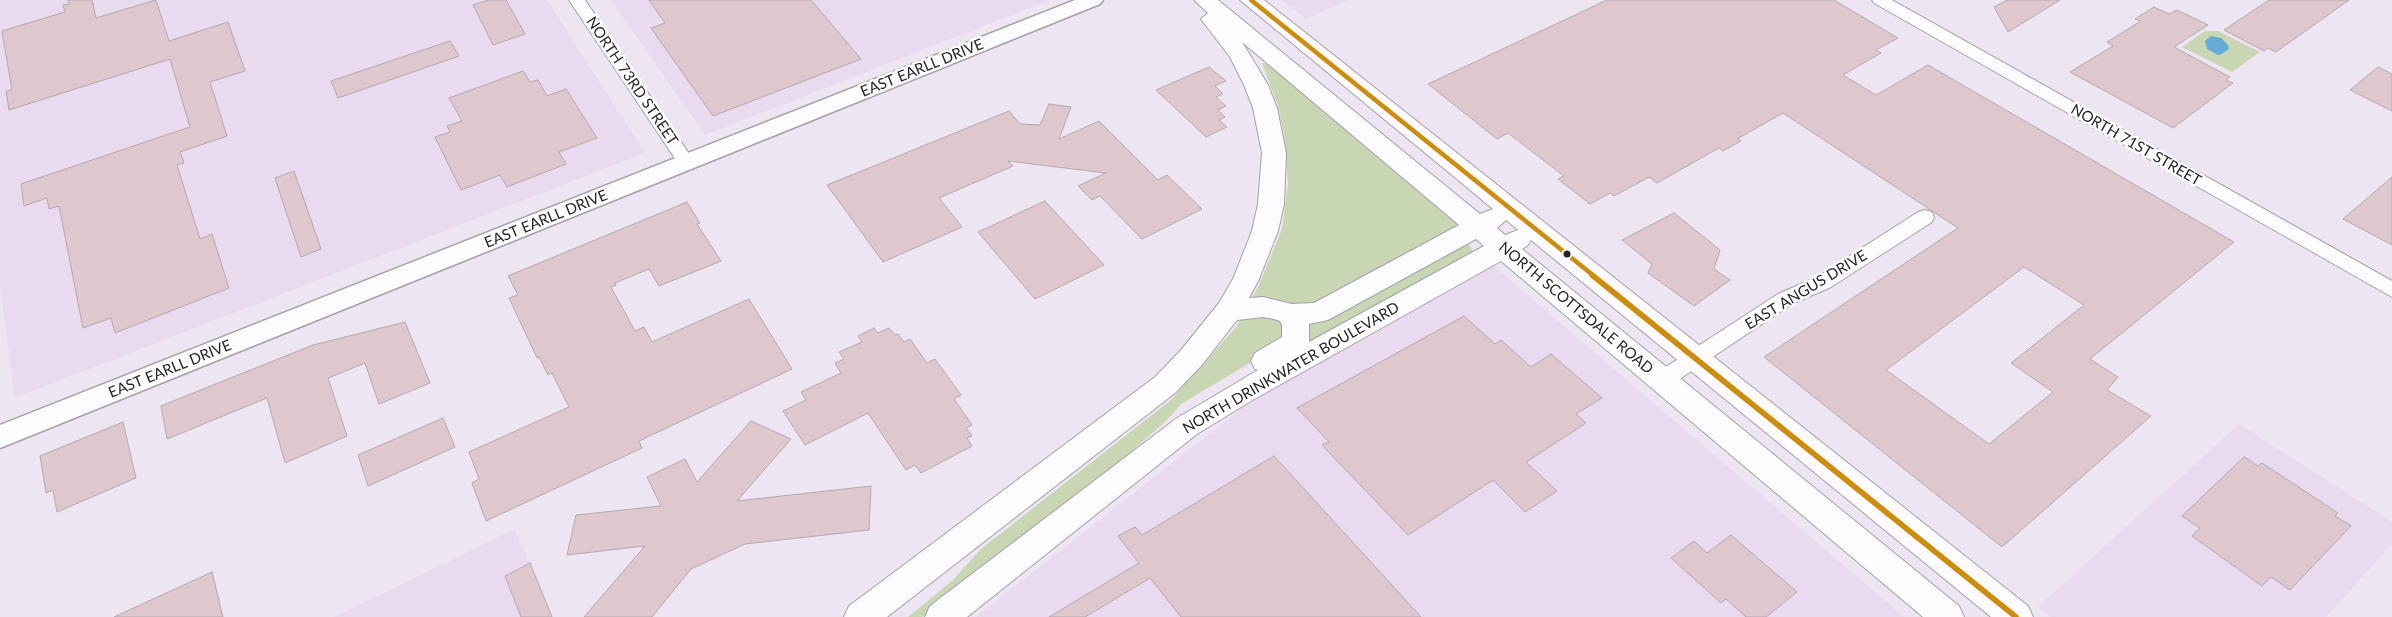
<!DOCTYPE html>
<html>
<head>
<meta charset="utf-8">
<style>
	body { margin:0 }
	canvas { display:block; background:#ede5f1 }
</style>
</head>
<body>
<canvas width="2392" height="617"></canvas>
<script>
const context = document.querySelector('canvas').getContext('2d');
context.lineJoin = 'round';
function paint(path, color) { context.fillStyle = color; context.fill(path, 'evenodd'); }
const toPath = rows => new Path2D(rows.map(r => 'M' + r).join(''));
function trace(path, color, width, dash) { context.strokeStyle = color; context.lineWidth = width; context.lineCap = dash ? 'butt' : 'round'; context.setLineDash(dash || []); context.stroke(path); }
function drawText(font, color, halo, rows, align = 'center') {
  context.font = font + ' Lato,sans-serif'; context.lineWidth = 5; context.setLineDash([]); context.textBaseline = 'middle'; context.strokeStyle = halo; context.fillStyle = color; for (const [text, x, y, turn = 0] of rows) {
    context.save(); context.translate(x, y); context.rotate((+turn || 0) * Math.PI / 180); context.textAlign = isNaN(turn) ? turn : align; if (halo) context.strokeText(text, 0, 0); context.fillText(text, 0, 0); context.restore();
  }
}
const built = toPath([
	[0,0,547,0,645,153,15,398,0,285],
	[611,0,1050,0,705,135],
	[1282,0,1348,0,1306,19],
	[1491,264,1904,617,976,617,1264,391],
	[2239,424,2392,522,2392,544,2326,617,2051,617,2038,607],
	[515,529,552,617,334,617]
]);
const green = toPath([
	[2205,31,2218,31,2260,52,2232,72,2182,47],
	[1262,63,1269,64,1452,217,1474,253,1307,343,1275,348,1181,404,1167,420,1108,472,922,617,908,617,952,581,981,549,1171,400,1236,327,1258,287,1282,229,1288,183,1284,134,1278,106]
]);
const water = toPath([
	[2211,36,2221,38,2228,45,2229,49,2222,54,2218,55,2207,49,2205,41]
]);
const building = toPath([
	[68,0,92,0,96,18,156,0,169,41,228,22,245,71,210,82,227,136,180,152,184,163,177,165,200,239,212,234,229,288,115,333,111,318,83,328,59,206,49,209,47,198,24,206,21,184,190,127,170,59,9,110,6,91,12,90,2,31,65,12,63,5,69,4,68,0],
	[489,0,506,0,525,34,493,45,473,5,489,0],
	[649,0,811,0,861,59,713,116,651,28,665,23,649,0],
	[1607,0,1834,0,1898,38,1876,50,1881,53,1843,75,1876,95,1928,65,2234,242,2090,359,2118,377,2107,390,2151,416,2002,547,1764,357,1958,228,1783,113,1737,139,1741,141,1723,151,1719,148,1657,183,1649,177,1614,196,1610,193,1590,204,1558,179,1564,176,1508,133,1497,139,1428,84,1607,0],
	[2024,267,2084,305,2011,363,2053,392,1989,444,1886,370,2024,267],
	[2007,0,2060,0,2008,32,1994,7,2007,0],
	[2269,0,2349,0,2276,52,2268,48,2264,51,2224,30,2269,0],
	[2154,7,2169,14,2177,10,2208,25,2174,47,2230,77,2226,80,2233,83,2173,128,2070,72,2113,46,2107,42,2141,21,2135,19,2154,7],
	[450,41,459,56,338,98,331,81,450,41],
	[1209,67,1226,81,1215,86,1223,94,1216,97,1226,106,1218,110,1225,117,1219,120,1227,127,1206,137,1156,90,1209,67],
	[2378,67,2392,74,2392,111,2350,90,2378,67],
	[523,71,530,82,538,80,547,96,566,89,597,138,559,152,566,164,507,187,500,175,461,190,435,137,450,132,447,126,462,121,449,98,523,71],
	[1049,104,1071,107,1059,139,1099,121,1158,180,1167,175,1202,209,1142,239,1100,196,1092,200,1078,186,1106,173,1008,161,1013,166,939,198,962,227,883,262,827,185,1009,111,1020,124,1040,125,1049,104],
	[294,171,321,249,301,257,275,178,294,171],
	[2392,177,2392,245,2343,219,2392,177],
	[1045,201,1104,265,1035,299,978,232,1045,201],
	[687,202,700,223,697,224,721,261,659,286,649,269,615,283,616,285,611,287,635,331,644,327,652,342,749,299,792,369,639,441,642,448,486,521,472,483,479,479,469,452,569,407,552,373,548,375,539,357,537,358,509,298,518,295,508,276,687,202],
	[1674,213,1720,250,1714,269,1730,280,1694,306,1648,273,1652,264,1622,240,1674,213],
	[1464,316,1495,344,1501,340,1531,367,1551,354,1602,398,1576,414,1586,423,1526,462,1557,491,1525,512,1493,480,1408,535,1322,445,1329,442,1297,408,1464,316],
	[405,322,430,383,379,404,365,363,328,378,347,436,285,463,267,398,167,439,161,406,313,345,405,322],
	[874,328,878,333,889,328,895,335,898,334,904,342,910,339,927,363,935,359,961,395,954,399,972,425,966,428,972,436,967,438,972,446,921,473,915,465,906,470,868,413,805,445,783,411,806,400,801,392,841,373,835,363,844,359,839,352,862,342,858,336,874,328],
	[443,418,455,447,368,486,358,455,443,418],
	[751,421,791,439,737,501,871,486,869,530,745,544,691,569,652,617,584,617,645,546,567,555,576,515,661,506,647,477,685,459,697,482,751,421],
	[123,422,136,478,57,512,53,490,46,493,40,456,123,422],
	[1274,456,1421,617,1181,617,1150,578,1085,617,1049,617,1139,563,1118,536,1135,527,1142,535,1274,456],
	[2244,457,2258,466,2262,463,2338,513,2335,516,2351,526,2290,590,2271,577,2262,586,2192,536,2200,528,2182,516,2244,457],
	[1731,535,1797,592,1766,617,1746,617,1726,599,1721,603,1671,558,1694,541,1707,553,1731,535],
	[530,563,552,617,521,617,505,576,530,563],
	[212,572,223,617,114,617,212,572]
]);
const minor = toPath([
	[569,0,585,0,692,158,695,162,692,166,686,168,680,166,569,0],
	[1872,0,1892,0,2392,281,2392,297,1874,3,1872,0],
	[1925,210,1932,212,1934,217,1932,222,1831,287,1792,304,1669,386,1662,388,1655,386,1652,380,1655,374,1778,294,1817,277,1918,212,1925,210]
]);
const tertiary = toPath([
	[1075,0,1103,0,1100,4,0,448,0,425,1075,0]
]);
const primary = toPath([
	[1194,0,1218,0,1480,214,1493,209,1240,0,1264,0,2028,606,2033,617,1991,617,1531,240,1527,246,1522,249,1959,606,1964,617,1923,617,1501,261,1251,401,1197,434,967,617,925,617,930,606,1177,418,1258,370,1255,369,1251,361,1255,353,1282,337,1282,325,1280,321,1274,319,1263,317,1237,320,1201,366,1175,393,887,617,844,617,849,606,1155,377,1181,350,1219,303,1233,279,1252,231,1258,204,1262,153,1253,108,1244,85,1230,57,1201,19,1208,13,1194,0],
	[1242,42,1459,225,1314,303,1292,304,1263,297,1249,298,1259,279,1278,231,1284,204,1286,153,1277,108,1268,85,1242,42],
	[1506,220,1518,230,1505,235,1497,228,1506,220],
	[1476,239,1484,246,1309,342,1309,324,1328,320,1476,239]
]);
const bus1Far1 = toPath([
	[1251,0,1594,276]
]);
const bus1 = toPath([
	[1592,275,2016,617]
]);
const markers = [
	[1567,254,4.5,"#28222a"]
];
const streetNames = [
	["EAST EARLL DRIVE",922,68,-22],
	["NORTH 73RD STREET",632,81,56],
	["NORTH 71ST STREET",2136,145,30],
	["EAST EARLL DRIVE",546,219,-22],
	["EAST ANGUS DRIVE",1806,290,-31],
	["NORTH SCOTTSDALE ROAD",1576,308,40],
	["NORTH DRINKWATER BOULEVARD",1291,368,-30],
	["EAST EARLL DRIVE",170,369,-22]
];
paint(built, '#e9daef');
paint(green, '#c9d6b4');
paint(water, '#65acd3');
paint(building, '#dfc8cd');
trace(building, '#b2a9ae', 1);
trace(minor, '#a6a0a9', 2);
trace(tertiary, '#a6a0a9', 3);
trace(primary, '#a6a0a9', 2);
paint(minor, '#fcfbfd');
paint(tertiary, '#fcfbfd');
paint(primary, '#fcfbfd');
trace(bus1Far1, '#ce8c08', 4.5);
trace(bus1, '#ce8c08', 5.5);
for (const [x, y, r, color] of markers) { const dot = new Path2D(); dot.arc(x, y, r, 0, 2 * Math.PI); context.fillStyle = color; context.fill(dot); trace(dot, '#fff', 2); }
drawText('15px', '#28222a', '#fff', streetNames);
</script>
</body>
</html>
